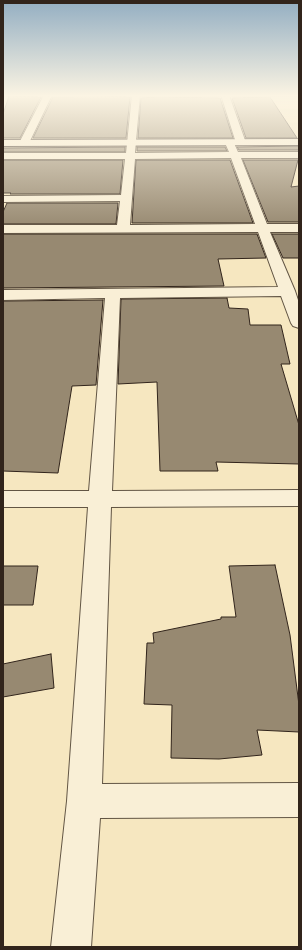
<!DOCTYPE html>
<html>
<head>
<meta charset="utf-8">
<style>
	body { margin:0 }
	#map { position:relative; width:302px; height:950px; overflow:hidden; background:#f6e7c0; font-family:"EB Garamond",serif }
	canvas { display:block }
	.frame { position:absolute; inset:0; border:4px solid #31241b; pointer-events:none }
</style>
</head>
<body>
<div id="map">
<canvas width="302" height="950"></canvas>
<div class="frame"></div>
</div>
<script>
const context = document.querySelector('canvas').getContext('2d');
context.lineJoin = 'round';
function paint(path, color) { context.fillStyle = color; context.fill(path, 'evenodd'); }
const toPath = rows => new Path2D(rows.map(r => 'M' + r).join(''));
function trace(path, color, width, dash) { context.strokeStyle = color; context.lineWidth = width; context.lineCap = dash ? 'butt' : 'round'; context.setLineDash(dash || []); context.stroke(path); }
const building = toPath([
	[75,95,130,97,126,138,33,138,53,97,74,97,75,95],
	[9,96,41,97,20,138,3,138,3,114,9,96],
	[157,97,220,98,233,138,138,138,141,98,157,97],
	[270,97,297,138,246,138,232,98,270,97],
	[299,146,299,150,239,150,237,147,299,146],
	[125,147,125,152,3,152,3,148,125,147],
	[137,147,225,147,227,151,137,151,137,147],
	[3,160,123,160,120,194,10,194,11,193,3,193,3,160],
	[136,160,230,160,253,223,132,223,136,160],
	[243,160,298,160,291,187,299,186,299,222,268,222,243,160],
	[7,203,118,203,116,224,3,224,3,212,7,203],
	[3,234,257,234,266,258,218,259,224,286,3,288,3,234],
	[272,234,299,234,299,258,283,258,272,234],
	[227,298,229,308,248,309,250,325,281,325,290,364,281,364,299,425,299,464,216,462,218,471,160,471,157,382,118,384,121,299,227,298],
	[103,300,96,385,72,386,58,473,3,471,3,301,103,300],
	[275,565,290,635,299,705,299,732,257,730,262,755,219,759,171,758,172,705,144,704,147,643,154,643,153,633,221,619,221,617,236,617,229,566,275,565],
	[3,566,38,566,33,605,3,605,3,566],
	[51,654,54,688,3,697,3,664,51,654]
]);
const street = toPath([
	[44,95,52,95,29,143,27,145,21,145,19,143,44,95],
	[132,95,140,95,135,153,229,152,225,143,230,140,233,141,238,152,299,152,299,158,241,158,267,224,299,224,299,232,270,232,295,291,299,303,299,328,293,326,291,323,281,296,120,298,112,491,299,490,299,506,111,507,102,784,299,783,299,817,100,818,91,947,51,947,67,801,88,507,3,507,3,491,89,491,105,298,3,300,3,290,278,287,258,232,3,233,3,225,117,225,120,201,3,202,3,196,121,195,125,159,3,159,3,153,126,153,132,95],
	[231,158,255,224,130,225,135,159,231,158],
	[221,95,229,95,246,143,244,145,238,145,236,143,221,95]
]);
const secondary = toPath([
	[299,139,299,145,3,146,3,140,299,139]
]);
paint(building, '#978971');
trace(building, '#31241b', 1);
trace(street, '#625544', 2);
trace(secondary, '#31241b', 2);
paint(street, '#f9efd6');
paint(secondary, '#f9efd6');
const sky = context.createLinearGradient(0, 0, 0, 228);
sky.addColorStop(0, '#93aec2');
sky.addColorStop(0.42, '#fbf4e3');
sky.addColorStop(1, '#fbf4e300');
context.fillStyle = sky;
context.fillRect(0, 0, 302, 228);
</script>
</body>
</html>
